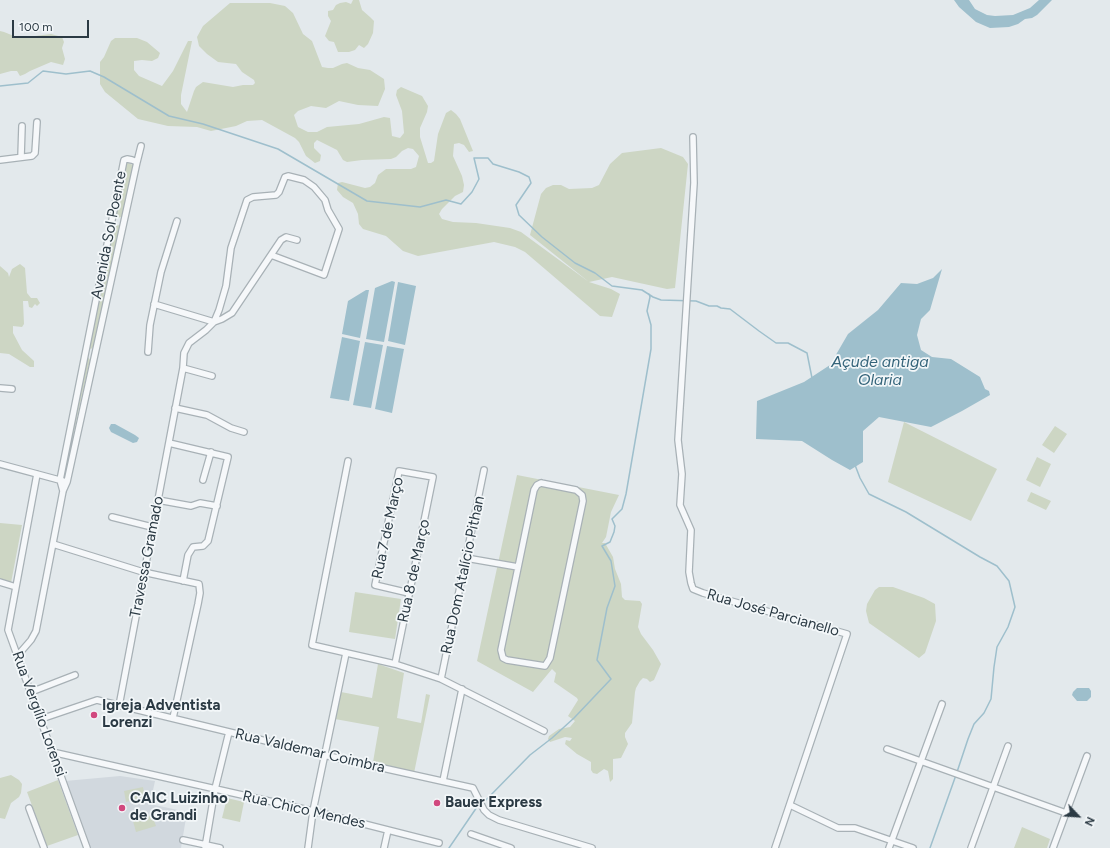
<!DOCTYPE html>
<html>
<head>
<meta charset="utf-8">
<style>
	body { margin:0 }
	#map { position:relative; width:1110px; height:848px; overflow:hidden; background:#e3e9ec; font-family:Figtree,sans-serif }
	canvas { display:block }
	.north { position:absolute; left:1058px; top:796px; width:40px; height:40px; -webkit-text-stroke:3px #f3f7f9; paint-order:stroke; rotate:115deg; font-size:11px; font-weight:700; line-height:16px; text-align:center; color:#2b3a44 }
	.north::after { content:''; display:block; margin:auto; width:14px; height:18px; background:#2b3a44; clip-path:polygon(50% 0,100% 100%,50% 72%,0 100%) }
	.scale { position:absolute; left:12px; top:20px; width:77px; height:18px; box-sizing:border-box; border:2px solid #2b3a44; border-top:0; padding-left:5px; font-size:12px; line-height:14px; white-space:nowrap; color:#2b3a44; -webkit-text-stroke:3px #f3f7f9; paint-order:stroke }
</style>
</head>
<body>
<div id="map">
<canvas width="1110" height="848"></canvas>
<div class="north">N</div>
<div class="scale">100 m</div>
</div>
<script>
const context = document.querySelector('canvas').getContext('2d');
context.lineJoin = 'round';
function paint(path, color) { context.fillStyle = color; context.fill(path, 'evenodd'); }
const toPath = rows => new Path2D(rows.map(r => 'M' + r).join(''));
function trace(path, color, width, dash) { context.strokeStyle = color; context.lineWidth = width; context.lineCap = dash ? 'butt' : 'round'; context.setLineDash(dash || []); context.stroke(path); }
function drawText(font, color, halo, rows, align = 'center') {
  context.font = font + ' Figtree,sans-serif'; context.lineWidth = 3.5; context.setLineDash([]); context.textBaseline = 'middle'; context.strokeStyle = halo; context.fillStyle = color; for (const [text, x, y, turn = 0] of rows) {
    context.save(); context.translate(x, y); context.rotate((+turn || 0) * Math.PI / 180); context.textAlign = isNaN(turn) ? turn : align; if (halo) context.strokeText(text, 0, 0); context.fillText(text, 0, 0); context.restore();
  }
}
const built = toPath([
	[120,776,155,781,150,804,187,812,181,848,90,848,65,781]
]);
const green = toPath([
	[353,0,359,0,362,10,370,17,374,21,373,33,368,44,364,48,359,45,355,50,349,52,338,52,334,42,329,41,325,36,331,21,328,16,328,11,333,10,336,5,340,3,346,2,351,4],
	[230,3,270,3,285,6,293,13,303,34,312,41,322,67,328,68,333,68,342,64,347,63,358,68,370,70,384,79,385,89,378,106,358,105,339,101,326,108,311,106,298,111,294,115,298,127,308,132,317,132,327,127,359,124,384,117,390,118,392,136,400,138,404,133,402,111,396,95,397,90,401,87,422,96,428,106,427,112,420,128,420,137,428,163,431,163,434,161,438,134,446,113,451,110,456,114,460,119,473,151,469,152,464,145,459,143,454,144,453,156,462,176,464,185,463,192,455,196,442,209,439,214,442,219,453,222,476,223,510,228,521,232,589,282,611,289,620,294,612,317,600,316,525,252,515,247,494,242,418,256,403,251,386,236,363,229,359,224,358,214,353,203,343,197,337,190,338,183,342,182,365,188,370,187,375,183,378,175,386,169,411,169,416,167,419,156,413,149,408,148,402,151,396,157,391,159,362,160,347,162,343,160,337,150,317,140,314,143,314,148,321,155,320,161,315,163,306,156,299,142,295,138,262,120,247,121,236,126,211,131,197,127,168,126,138,119,105,92,100,84,100,62,104,57,111,41,115,38,137,38,147,42,160,53,158,58,152,61,142,60,134,61,134,70,139,76,162,86,173,71,188,41,192,41,181,95,181,104,187,112,194,91,196,87,203,82,233,87,243,85,253,85,255,83,254,80,242,72,236,64,218,62,207,54,199,46,197,37,203,26],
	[0,31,4,32,19,38,51,34,62,37,64,42,62,48,65,59,63,65,51,62,30,71,25,74,20,76,17,71,11,71,0,74],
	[661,148,683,157,688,164,675,288,667,289,612,277,589,282,530,235,541,194,546,188,553,185,561,185,569,189,592,188,599,185,610,164,622,153],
	[128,163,133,165,134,169,123,216,118,218,116,214,125,164],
	[119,225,121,227,95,345,91,349,89,348,89,345,114,230,116,226],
	[20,264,25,268,27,293,31,298,37,298,40,303,37,306,35,304,32,308,29,307,28,301,23,301,24,324,22,327,13,326,13,333,22,350,34,361,34,367,30,367,9,354,0,353,0,266,8,273,9,277,12,269],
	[86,357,88,357,90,360,64,475],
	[904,422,997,469,971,521,888,482],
	[1055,426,1067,434,1054,453,1042,445],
	[1037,457,1051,464,1040,487,1026,480],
	[517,475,619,495,611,512,606,537,602,543,605,543,613,557,615,569,621,584,622,597,625,600,640,601,642,604,638,627,641,634,653,650,661,664,654,680,650,682,647,679,643,678,640,681,636,688,635,692,632,723,625,733,625,737,628,744,621,758,613,759,613,779,610,782,608,771,604,769,597,774,593,773,591,770,591,762,577,754,565,744,566,740,570,741,572,738,565,737,550,742,548,739,549,736,559,729,570,727,575,721,568,716,578,700,577,698,554,682,556,673,552,669,533,692,477,661],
	[1031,492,1051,501,1046,510,1027,501],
	[0,523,22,525,11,583,0,580],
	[879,587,893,587,924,598,935,604,936,621,925,653,919,658,869,623,866,611,867,604,875,590],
	[355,592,401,599,395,639,349,632],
	[378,664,404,673,397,718,421,723,426,694,430,695,414,773,373,762,379,727,335,719,341,692,372,698],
	[11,775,19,780,22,784,21,793,19,797,11,803,5,819,0,818,0,778],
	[58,780,78,835,47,846,27,792],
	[143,787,145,798,126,802,124,791],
	[227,798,244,802,240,822,222,818],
	[152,815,156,826,136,832,133,821],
	[1022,827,1050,839,1047,848,1014,848]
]);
const water = toPath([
	[954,0,969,0,975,9,987,15,995,16,1013,15,1030,8,1039,0,1052,0,1037,15,1032,18,1025,19,1018,24,1009,27,990,28,976,22,959,7],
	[942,269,930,310,921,319,917,335,921,350,932,357,951,359,980,377,985,389,989,391,990,395,962,411,931,427,879,417,863,431,863,462,850,470,832,460,802,441,756,439,757,401,804,382,830,365,848,334,878,310,901,283,917,284,933,278],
	[392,281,395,282,384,342,366,339,375,288],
	[398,282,416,286,405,345,388,341],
	[366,290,369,290,360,338,342,334,348,301],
	[342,337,360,341,349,401,330,398],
	[365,342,383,345,371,408,353,405],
	[387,346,404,349,392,413,375,409],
	[111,424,115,424,135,435,139,438,137,442,133,443,111,432,109,428],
	[1077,688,1089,688,1091,691,1091,697,1087,701,1077,701,1072,695,1073,692]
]);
const stream = toPath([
	[0,86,28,83,43,71,66,74,90,71,104,77,169,116,203,124,278,149,367,201,420,207,446,200,461,204,472,192,479,179,474,158,488,158,493,164,519,172,529,177,531,183,516,205,519,215,542,237,575,263,595,273,612,286,642,290,653,297,661,300,696,301,709,306,717,306,721,308,730,309,759,331,776,343,788,343,807,353,812,378],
	[855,465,860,478,869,494,906,512,980,557,997,566,1009,581,1015,607,1008,627,997,647,994,667,991,699,984,713,974,724,968,739,957,772],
	[485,801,530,755,552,738,574,718,611,679,597,660,607,608,615,586,611,561,602,546,610,542,614,532,615,526,612,519,622,509,626,494,651,349,651,325,647,311,650,297,649,294],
	[449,848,477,807],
	[930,848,956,775]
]);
const minor = toPath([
	[693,137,694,183,678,440,682,474,680,505,691,530,689,572,691,583,693,589,703,593,847,634,775,848],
	[21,157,22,126],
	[0,160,32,156,35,153,37,122],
	[137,162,141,146],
	[154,304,214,322,219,310,226,286,231,248,247,200,253,197,276,195,279,192,285,177,288,176,304,180,314,187,325,200,328,210,339,229,324,275,271,255],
	[148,352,150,325,161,272,177,221],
	[183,368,212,376],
	[0,388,12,389],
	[175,408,207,415,231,428,244,432],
	[169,443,228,457,208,541,203,546,193,547,188,555,183,581],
	[348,461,312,645,395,664,441,679,544,731],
	[0,464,63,481],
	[37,474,8,630,87,848],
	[203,480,211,452],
	[541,483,576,490,582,495,583,501,550,658,545,666,507,660,503,658,501,650,534,490,537,485,541,483],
	[158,500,191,506,200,503,217,506],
	[112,517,152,527],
	[53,544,143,572,199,584,200,593,198,604,173,718],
	[466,558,518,567],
	[0,582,16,587],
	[18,655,31,640,36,631,63,491,67,482,137,162,132,160,127,159,124,160,60,480,63,491],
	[395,664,433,477,399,471,375,585,409,593],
	[441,679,484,470],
	[31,692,75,675],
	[119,706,183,368,184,353,189,343,206,330,214,322,222,319,232,313,281,240,286,237,297,240],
	[41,719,97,700,324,755,473,788,484,810,489,815,499,820,592,848],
	[887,749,1066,813],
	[52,752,313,811,439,843],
	[443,781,462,689],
	[790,805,838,828,855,828,913,848],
	[29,808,44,848],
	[471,834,511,848],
	[183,840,220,848],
	[205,848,215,789,229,732],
	[308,848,313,811,346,653],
	[384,848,388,830],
	[889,848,942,704],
	[971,848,1008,746],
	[1053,848,1087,756]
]);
const markers = [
	[94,715,4,"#d1487e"],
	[437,803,4,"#d1487e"],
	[122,808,4,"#d1487e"]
];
const streetNames = [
	["Avenida Sol Poente",109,235,-79],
	["Rua 7 de Março",388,528,-78],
	["Travessa Gramado",147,557,-79],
	["Rua 8 de Março",414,571,-78],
	["Rua Dom Atalício Pithan",463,575,-78],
	["Rua José Parcianello",773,613,16],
	["Rua Vergílio Lorensi",39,714,70],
	["Rua Valdemar Coimbra",310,751,13],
	["Rua Chico Mendes",304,810,13]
];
const poiNames = [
	["Igreja Adventista",102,706],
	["Lorenzi",102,723],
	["CAIC Luizinho",130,799],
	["de Grandi",130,816],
	["Bauer Express",445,803]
];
const waterNames = [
	["Açude antiga",880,362],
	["Olaria",880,380]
];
paint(built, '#d1d8de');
paint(green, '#cdd6c4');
paint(water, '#9ebfcc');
trace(stream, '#9ebfcc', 1.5);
trace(minor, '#a8b1b6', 8);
trace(minor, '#f6f8fa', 5.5);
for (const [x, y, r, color] of markers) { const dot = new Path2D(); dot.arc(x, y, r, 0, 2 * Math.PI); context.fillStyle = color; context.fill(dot); trace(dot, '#f3f7f9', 1.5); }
drawText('15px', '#2b3a44', '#f3f7f9', streetNames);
drawText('bold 15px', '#2b3a44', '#f3f7f9', poiNames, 'left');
drawText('italic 16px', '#34647a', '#f3f7f9', waterNames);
</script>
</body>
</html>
